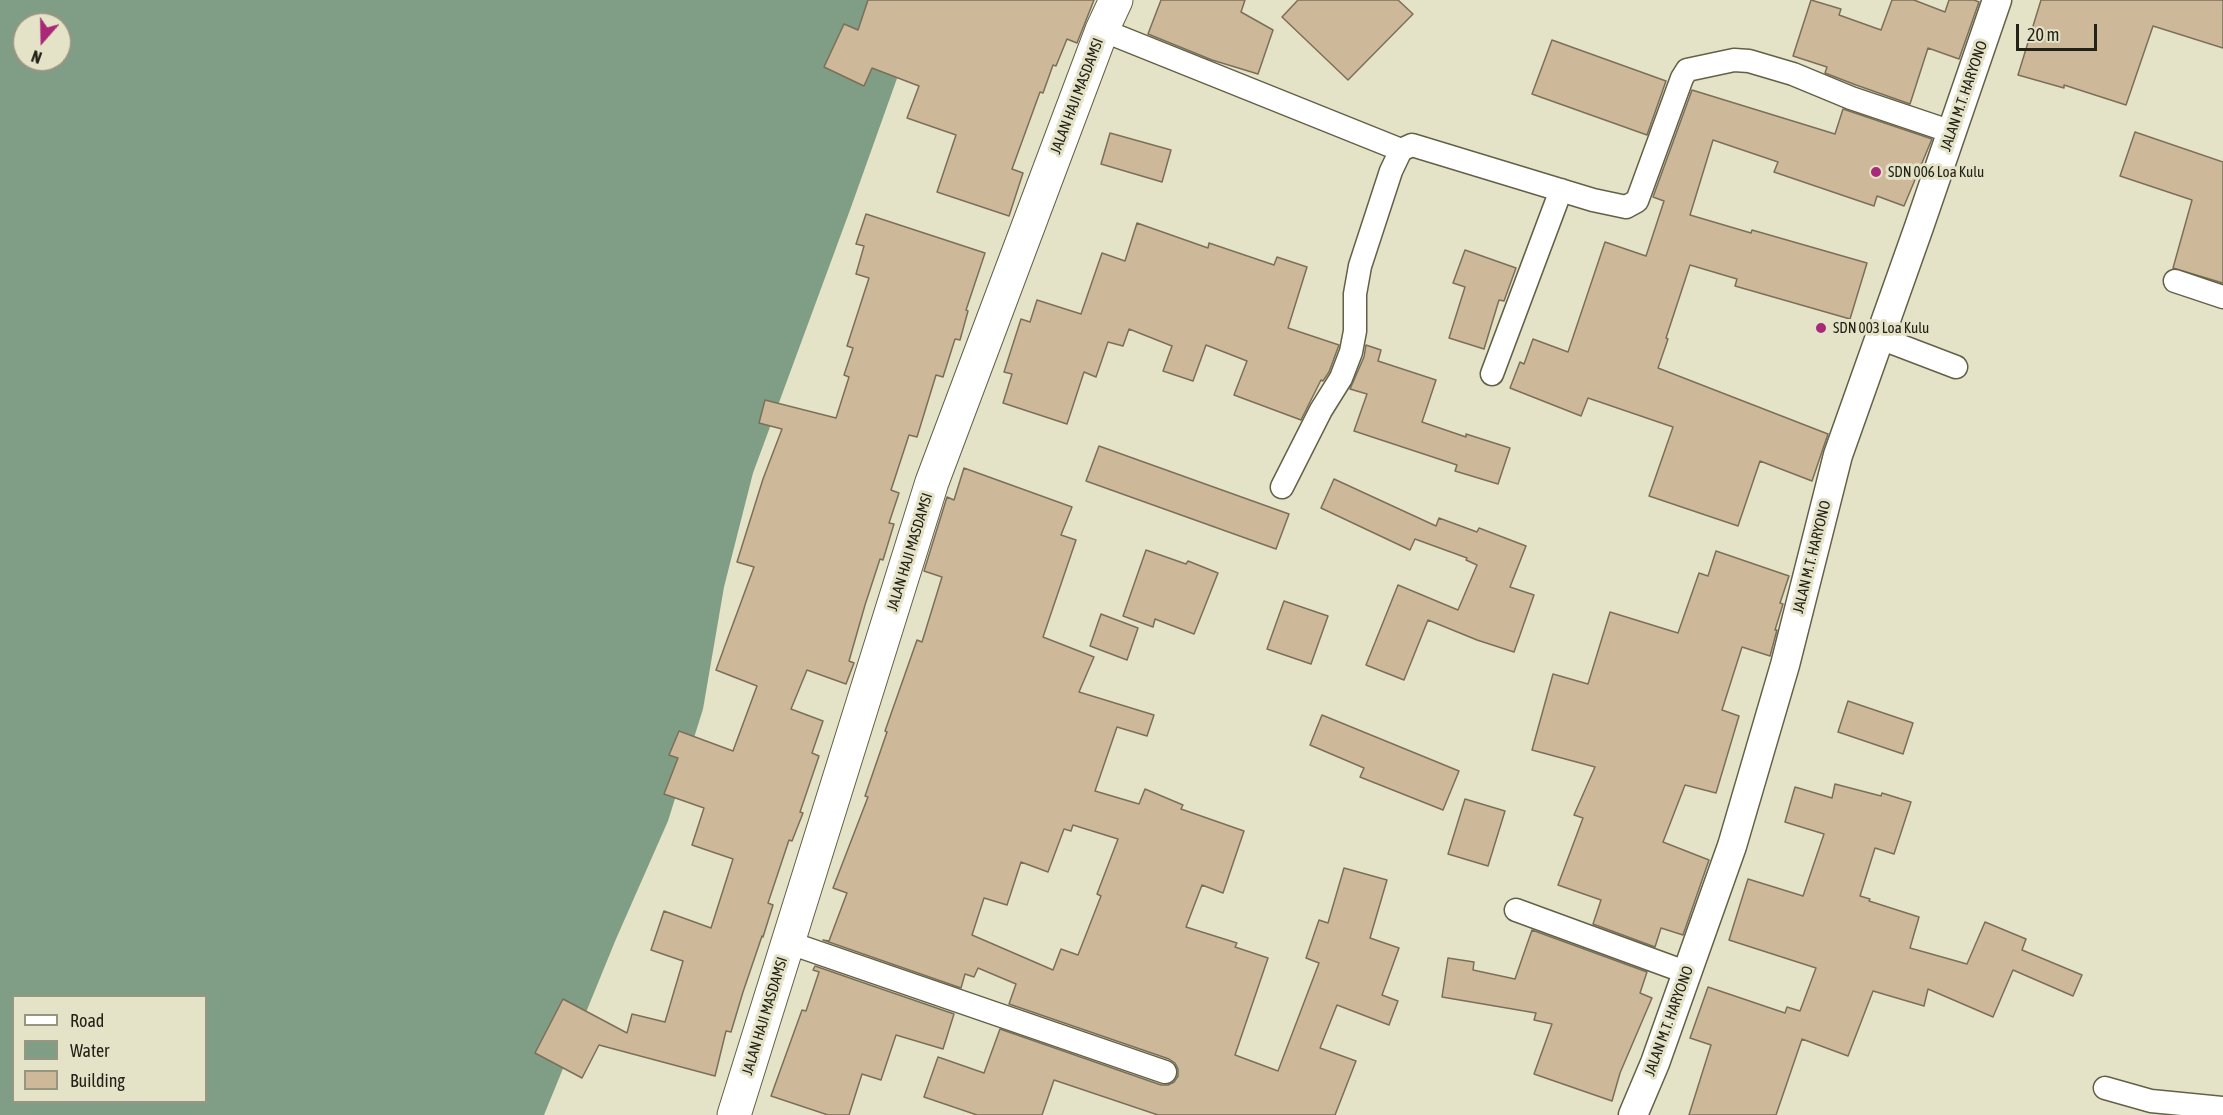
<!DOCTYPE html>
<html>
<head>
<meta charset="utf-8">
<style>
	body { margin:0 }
	#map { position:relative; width:2223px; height:1115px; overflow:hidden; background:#e5e3c7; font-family:"Asap Condensed",sans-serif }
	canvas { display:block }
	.legend { position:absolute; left:12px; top:995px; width:195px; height:108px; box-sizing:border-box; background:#e5e3c7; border:2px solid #979681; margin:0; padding:8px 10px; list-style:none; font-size:18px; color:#232218 }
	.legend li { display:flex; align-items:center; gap:12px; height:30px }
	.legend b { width:30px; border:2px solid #979681 }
	.north { position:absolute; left:12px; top:12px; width:60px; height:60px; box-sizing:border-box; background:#e5e3c7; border:2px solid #979681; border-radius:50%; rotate:200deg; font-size:16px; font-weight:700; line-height:24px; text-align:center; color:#232218 }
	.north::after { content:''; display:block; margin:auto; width:21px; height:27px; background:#a92978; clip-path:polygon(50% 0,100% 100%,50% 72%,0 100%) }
	.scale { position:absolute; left:2016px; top:24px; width:81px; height:27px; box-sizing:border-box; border:3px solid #232218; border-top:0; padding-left:8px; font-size:18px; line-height:21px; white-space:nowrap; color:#232218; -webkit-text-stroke:4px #e5e3c7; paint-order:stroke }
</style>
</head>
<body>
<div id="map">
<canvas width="2223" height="1115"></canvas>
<ul class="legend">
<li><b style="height:8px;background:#fff"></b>Road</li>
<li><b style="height:16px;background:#809d85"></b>Water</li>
<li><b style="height:16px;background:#cdb99a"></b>Building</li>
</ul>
<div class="north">N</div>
<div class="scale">20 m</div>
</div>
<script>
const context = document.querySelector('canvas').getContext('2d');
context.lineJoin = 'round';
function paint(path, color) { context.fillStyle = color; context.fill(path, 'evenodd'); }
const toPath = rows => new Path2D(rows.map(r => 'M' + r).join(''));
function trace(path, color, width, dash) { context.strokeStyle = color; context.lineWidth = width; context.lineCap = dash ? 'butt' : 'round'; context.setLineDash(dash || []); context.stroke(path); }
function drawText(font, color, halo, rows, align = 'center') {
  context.font = font + ' "Asap Condensed",sans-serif'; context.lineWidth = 6; context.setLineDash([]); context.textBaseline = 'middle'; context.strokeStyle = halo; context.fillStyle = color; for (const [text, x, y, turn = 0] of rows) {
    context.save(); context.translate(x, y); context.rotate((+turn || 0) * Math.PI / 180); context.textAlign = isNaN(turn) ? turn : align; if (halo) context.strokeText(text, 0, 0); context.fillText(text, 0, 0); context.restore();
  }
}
const water = toPath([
	[0,0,925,0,850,210,753,473,724,587,703,709,668,821,616,939,544,1115,0,1115],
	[24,24,60,24,60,60,24,60],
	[14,996,206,996,206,1102,14,1102]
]);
const building = toPath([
	[868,0,1094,0,1077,43,1067,39,1056,66,1053,65,1043,93,1040,92,1012,169,1023,173,1009,216,937,192,956,135,907,118,919,86,872,68,864,86,824,67,844,24,858,30,868,0],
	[1161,0,1245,0,1241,12,1273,30,1258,74,1212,60,1148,34,1161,0],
	[1298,0,1398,0,1413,14,1348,80,1282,17,1298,0],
	[1811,0,1841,9,1839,15,1881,30,1892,0,1914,0,1945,12,1949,0,1974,0,1979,2,1959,59,1928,48,1910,104,1856,85,1825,73,1827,67,1793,56,1811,0],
	[2041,0,2223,0,2223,48,2153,26,2126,105,2064,85,2064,88,2018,75,2041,0],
	[1552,40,1666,81,1647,135,1532,94,1552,40],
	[1692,90,1835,134,1843,109,1932,139,1904,206,1877,196,1874,206,1774,172,1778,162,1713,140,1690,215,1751,233,1752,230,1867,263,1850,319,1735,286,1737,279,1690,265,1666,338,1668,339,1658,368,1828,434,1812,481,1760,461,1738,526,1649,496,1673,427,1588,398,1581,416,1510,388,1520,362,1524,364,1533,339,1568,352,1605,242,1646,256,1664,201,1653,197,1692,90],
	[2135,132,2223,162,2223,283,2173,268,2192,200,2120,176,2135,132],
	[1110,133,1171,150,1162,182,1101,164,1110,133],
	[866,214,985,253,966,310,968,311,960,340,955,339,943,377,936,375,917,437,909,435,891,490,899,493,889,523,894,524,883,560,880,559,865,605,849,661,854,663,846,684,807,670,791,709,823,721,812,753,819,756,800,812,803,813,792,841,789,840,768,903,773,905,763,937,762,936,743,992,731,1032,726,1031,715,1076,599,1045,582,1078,535,1053,563,999,627,1033,632,1014,665,1022,683,961,651,950,664,911,711,928,733,859,692,845,704,808,664,794,678,758,669,755,679,731,733,751,757,686,716,670,754,567,737,562,763,479,782,429,759,423,765,400,836,418,849,377,844,375,853,348,847,346,869,278,856,274,864,246,856,244,866,214],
	[1137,223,1208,248,1209,243,1274,265,1277,257,1307,267,1288,328,1339,345,1329,372,1323,381,1321,380,1301,420,1234,395,1247,361,1206,345,1193,381,1163,371,1172,346,1129,329,1123,346,1108,342,1096,377,1084,372,1067,424,1003,403,1012,374,1004,372,1021,319,1030,322,1037,300,1081,314,1102,253,1125,261,1137,223],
	[1465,250,1516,268,1504,301,1499,300,1484,349,1449,338,1465,287,1453,283,1465,250],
	[1366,345,1381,350,1378,361,1436,380,1422,422,1466,437,1466,434,1510,448,1498,484,1455,471,1457,465,1354,431,1367,394,1350,389,1364,357,1366,345],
	[1099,446,1289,514,1276,549,1086,481,1099,446],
	[964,468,1072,507,1061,535,1076,540,1043,637,1094,657,1079,692,1154,715,1147,736,1117,727,1095,791,1139,804,1145,789,1183,805,1181,809,1244,831,1223,893,1202,885,1186,927,1237,943,1235,947,1268,958,1235,1055,1278,1071,1319,963,1306,958,1319,920,1328,923,1344,868,1387,880,1370,938,1399,948,1382,995,1398,1001,1389,1025,1337,1005,1320,1048,1356,1061,1335,1115,1158,1115,1054,1080,1042,1115,977,1115,924,1097,938,1057,984,1073,1000,1029,1161,1085,1168,1085,1174,1082,1178,1076,1178,1069,1175,1063,1169,1059,1009,1004,1016,984,978,968,974,977,965,974,961,988,823,940,829,941,847,893,833,888,868,797,865,796,887,732,885,731,917,640,922,642,942,577,924,571,947,497,954,500,964,468],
	[1073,825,1118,839,1097,894,1101,896,1078,955,1061,949,1053,970,972,935,984,898,1007,905,1021,862,1048,872,1064,829,1071,831,1073,825],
	[1334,479,1436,526,1439,518,1477,532,1479,528,1526,546,1510,587,1534,595,1514,652,1477,640,1428,620,1404,680,1366,665,1398,585,1458,610,1477,565,1466,560,1467,558,1415,539,1410,550,1321,508,1334,479],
	[1146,550,1186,564,1188,561,1218,573,1194,634,1155,619,1153,627,1123,616,1146,550],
	[1716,551,1789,576,1780,603,1783,604,1775,630,1777,630,1770,656,1742,647,1722,710,1739,716,1716,793,1685,785,1663,842,1709,860,1683,935,1661,928,1655,947,1593,924,1601,900,1558,885,1583,818,1574,815,1595,767,1532,750,1553,674,1588,684,1610,612,1678,633,1699,573,1708,576,1716,551],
	[1284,601,1328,616,1311,664,1267,649,1284,601],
	[1101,614,1138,628,1127,660,1090,646,1101,614],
	[1848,701,1913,723,1903,754,1838,732,1848,701],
	[1322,715,1459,771,1443,810,1360,777,1364,768,1310,745,1322,715],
	[1835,784,1881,796,1882,793,1911,802,1894,854,1875,848,1860,896,1870,899,1869,901,1919,917,1910,948,1967,964,1985,922,2026,939,2022,950,2082,975,2073,996,2013,970,1993,1017,1928,989,1924,1006,1873,991,1848,1056,1802,1039,1776,1115,1689,1115,1711,1045,1690,1038,1708,987,1785,1013,1787,1007,1800,1011,1816,968,1729,940,1748,879,1803,896,1824,834,1785,822,1795,787,1832,798,1835,784],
	[1465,799,1505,811,1488,866,1448,854,1465,799],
	[1532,930,1647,972,1640,993,1652,998,1620,1073,1612,1101,1534,1074,1552,1024,1534,1020,1536,1013,1442,997,1448,958,1474,962,1473,970,1515,979,1532,930],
	[815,966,954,1014,943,1049,896,1035,881,1080,862,1074,849,1115,828,1115,771,1096,802,1010,806,1011,819,972,813,970,815,966]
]);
const minor = toPath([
	[1102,30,1401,150],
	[2175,281,2223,297],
	[1880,338,1956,367],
	[1492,374,1561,190],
	[1282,487,1321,410,1341,378,1351,352,1355,331,1355,294,1360,266,1391,171,1401,150,1412,145,1593,200,1626,207,1637,201,1682,78,1687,70,1734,60,1749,61,1793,74,1851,98,1952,132],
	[1516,910,1688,973],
	[787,942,1165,1072],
	[2105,1088,2151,1101,2223,1108]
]);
const tertiary = toPath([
	[1633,1115,1655,1063,1732,846,1785,665,1838,455,1919,227,1997,0]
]);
const trunk = toPath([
	[734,1115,932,482,1102,30,1116,0]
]);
const markers = [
	[1876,172,6,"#a92978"],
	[1821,328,6,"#a92978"]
];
const streetNames = [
	["JALAN HAJI MASDAMSI",1077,96,-69],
	["JALAN M.T. HARYONO",1964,96,-71],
	["JALAN HAJI MASDAMSI",910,552,-73],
	["JALAN M.T. HARYONO",1812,557,-76],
	["JALAN HAJI MASDAMSI",765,1016,-73],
	["JALAN M.T. HARYONO",1669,1021,-70]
];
const poiNames = [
	["SDN 006 Loa Kulu",1888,172],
	["SDN 003 Loa Kulu",1833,328]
];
paint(water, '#809d85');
paint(building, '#cdb99a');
trace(building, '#7c6f59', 1.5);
trace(minor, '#626047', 25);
trace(tertiary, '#626047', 31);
trace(trunk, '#626047', 35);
trace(minor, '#fff', 22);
trace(tertiary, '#fff', 28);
trace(trunk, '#fff', 33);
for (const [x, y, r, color] of markers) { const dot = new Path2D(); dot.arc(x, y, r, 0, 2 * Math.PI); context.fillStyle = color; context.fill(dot); trace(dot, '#e5e3c7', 2); }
drawText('15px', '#232218', '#e5e3c7', streetNames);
drawText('15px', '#232218', '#e5e3c7', poiNames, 'left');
</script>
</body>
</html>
